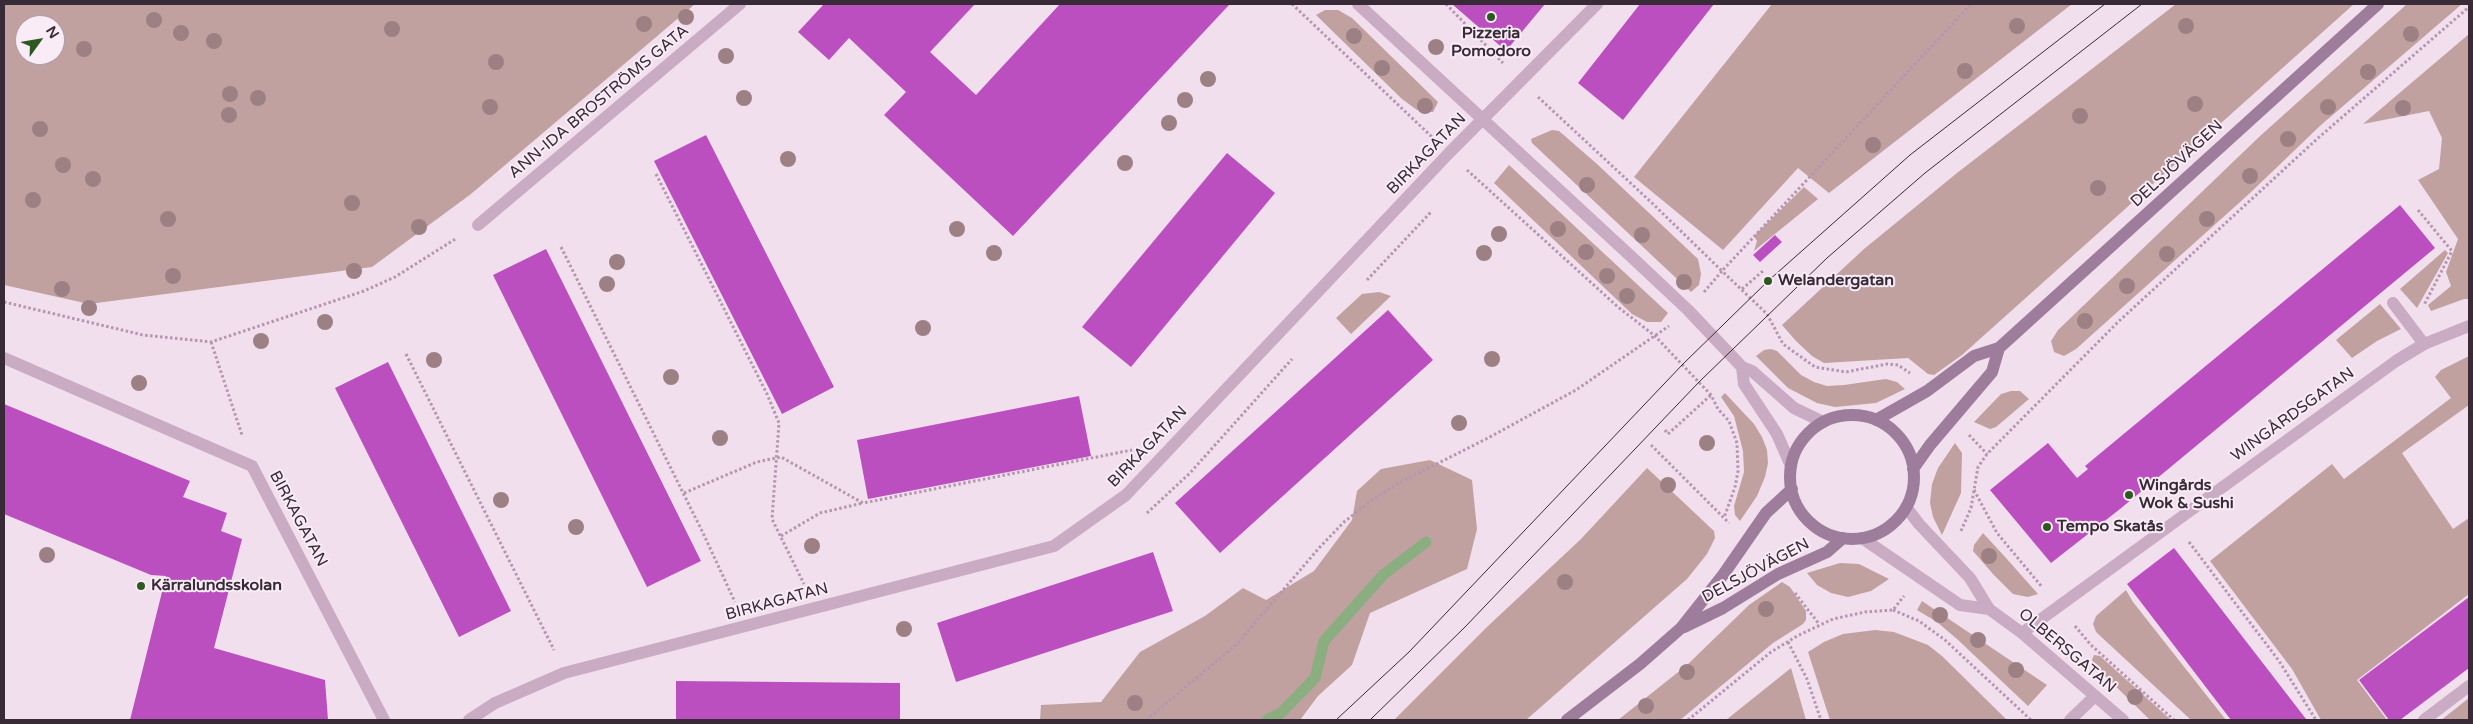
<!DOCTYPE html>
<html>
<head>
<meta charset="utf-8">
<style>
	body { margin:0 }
	#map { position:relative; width:2473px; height:724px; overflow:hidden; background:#f2dfed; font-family:"Varela Round",sans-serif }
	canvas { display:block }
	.frame { position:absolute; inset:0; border:5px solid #382a37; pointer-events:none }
	.north { position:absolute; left:15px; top:15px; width:50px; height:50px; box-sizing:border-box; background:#f9ecf6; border:1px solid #ac9eaa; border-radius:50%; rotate:58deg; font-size:14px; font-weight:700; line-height:20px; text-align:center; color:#382a37 }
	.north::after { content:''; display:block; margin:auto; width:18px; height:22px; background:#2d5821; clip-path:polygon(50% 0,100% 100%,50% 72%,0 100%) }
</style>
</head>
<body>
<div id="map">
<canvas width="2473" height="724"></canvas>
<div class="frame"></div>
<div class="north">N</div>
</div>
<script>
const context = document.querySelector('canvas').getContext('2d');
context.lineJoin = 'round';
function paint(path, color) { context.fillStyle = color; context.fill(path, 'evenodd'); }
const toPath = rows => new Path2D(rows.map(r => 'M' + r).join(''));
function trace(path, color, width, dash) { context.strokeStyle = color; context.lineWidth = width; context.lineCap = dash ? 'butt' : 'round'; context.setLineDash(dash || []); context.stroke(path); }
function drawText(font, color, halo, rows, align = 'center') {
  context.font = font + ' "Varela Round",sans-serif'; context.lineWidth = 4; context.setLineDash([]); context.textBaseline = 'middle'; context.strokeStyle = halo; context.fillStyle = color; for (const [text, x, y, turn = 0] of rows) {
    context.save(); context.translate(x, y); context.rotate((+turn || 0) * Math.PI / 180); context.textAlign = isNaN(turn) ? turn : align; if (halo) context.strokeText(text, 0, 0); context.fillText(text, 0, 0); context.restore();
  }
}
const green = toPath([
	[4,4,695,4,471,194,372,267,89,304,4,285],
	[25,25,55,25,55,55,25,55],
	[1772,4,2072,4,1829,193,1798,168,1723,250,1634,177],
	[2176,4,2354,4,1962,355,1934,375,1928,374,1908,358,1824,363,1812,356,1796,341,1782,325,1864,249,1957,173],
	[2407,4,2462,4,2321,125,2249,194,2076,349,2064,356,2054,352,2051,341,2058,330,2259,137],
	[1325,10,1338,10,1352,18,1438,102,1433,112,1417,110,1402,99,1316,15],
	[2469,34,2469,299,2464,299,2431,311,2428,305,2451,286,2446,272,2458,239,2418,180,2439,169,2442,138,2429,111,2363,124],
	[1552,130,1559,131,1597,164,1698,259,1701,274,1699,285,1691,292,1532,143,1531,139],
	[1509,165,1668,313,1661,322,1647,322,1632,314,1494,183],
	[1804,187,1818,199,1754,251,1757,241,1754,236],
	[2445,250,2448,253,2417,308,2400,289],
	[1379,292,1391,296,1351,334,1336,318,1362,294],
	[2380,304,2401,329,2377,341,2352,358,2336,340],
	[1771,349,1777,351,1801,375,1814,382,1827,386,1844,385,1886,379,1897,382,1905,389,1876,403,1835,407,1817,403,1788,388,1756,356,1764,350],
	[2469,356,2469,405,2402,453,2453,529,2469,518,2469,594,2357,680,2387,720,2321,720,2292,669,2210,561,2332,464,2344,479,2451,398,2435,377,2441,370],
	[2011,391,2020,391,2029,399,1996,427,1990,429,1974,422,2001,394],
	[1725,393,1754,424,1762,437,1767,450,1768,463,1765,477,1757,496,1740,521,1735,515,1734,506,1744,472,1743,451,1734,416,1721,397],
	[1955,443,1962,453,1961,493,1942,535,1933,517,1930,503,1932,484,1938,468],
	[1430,460,1472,480,1477,529,1467,569,1370,613,1352,665,1318,696,1300,720,1040,720,1041,705,1101,702,1140,652,1205,616,1243,588,1266,600,1314,571,1352,520,1357,491,1381,469],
	[1647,468,1714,531,1715,538,1707,554,1687,579,1526,720,1394,720,1488,626,1581,539],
	[1983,533,2006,558,2038,594,2028,597,2013,594,1993,574,1973,551,1974,545],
	[1840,563,1859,564,1889,579,1871,591,1848,597,1831,593,1817,585,1807,573],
	[1782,582,1790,587,1806,611,1806,620,1803,624,1773,643,1680,720,1618,720,1687,665,1749,605],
	[2126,590,2133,602,2226,720,2191,720,2096,632,2093,624,2096,616],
	[1922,601,2047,685,2028,706,1957,639,1937,622,1917,610],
	[1875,630,1894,632,1928,645,1942,656,2007,720,1830,720,1808,652,1824,642,1843,634],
	[2094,655,2100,656,2171,720,2150,720,2097,668,2092,660],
	[1791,668,1806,720,1726,720],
	[2469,698,2469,720,2441,720,2445,717]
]);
const stream = toPath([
	[1267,720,1281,713,1315,678,1324,641,1383,575,1426,542]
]);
const building = toPath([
	[824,4,975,4,930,52,976,95,1060,4,1229,5,1013,236,884,115,906,92,849,38,829,60,798,32],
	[1452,4,1545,4,1506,51],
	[1640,4,1714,4,1623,120,1578,83],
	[706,135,834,387,782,414,654,161],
	[1227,153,1275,193,1131,367,1082,327],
	[2400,205,2435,248,2120,509,2051,563,1990,490,2048,443,2077,478,2088,469,2085,466],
	[1775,235,1782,242,1760,262,1753,255],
	[546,249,701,561,647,587,493,275],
	[1388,310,1433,360,1220,553,1175,503],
	[388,362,511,611,459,637,335,388],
	[1079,396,1091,456,868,499,857,440],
	[4,404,190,481,183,497,227,513,221,531,242,539,214,648,325,680,328,720,130,720,166,576,151,575,4,514],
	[2174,548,2306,719,2305,720,2231,720,2127,584],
	[1153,552,1173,611,956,682,937,623],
	[2469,597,2469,668,2400,720,2389,720,2359,680],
	[676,681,900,683,900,720,676,720]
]);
const path = toPath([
	[1292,4,1432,137],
	[1446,4,1503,63],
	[1538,97,1652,203,1722,271,1971,4],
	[1467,170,1618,307,1655,336,1711,395,1718,409,1729,421,1737,443,1738,471,1735,487,1724,518],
	[656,174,767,394,779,423,772,519,804,584],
	[2418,210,2452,251,2424,305],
	[561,247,703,533,735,602],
	[1367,280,1431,212],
	[1742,289,1763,271],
	[1704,292,1722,271,1767,314,1783,344,1815,367,1846,372,1887,364,1898,365,1910,373],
	[4,302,143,335,211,342,364,291,395,277,457,238],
	[211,342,242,435],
	[406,354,554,650],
	[1665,430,1668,434,1711,395],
	[1969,435,1987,454],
	[1651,445,1729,523],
	[1974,490,1997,533,2042,587],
	[684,493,757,462,781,457,863,503,1132,450],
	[1147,513,1190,473,1292,359],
	[1961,531,1971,508,1978,467,1987,454,2118,322,2317,139,2469,7],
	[781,536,820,513,863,503],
	[2189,542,2279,661,2316,720],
	[1795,593,1819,624],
	[1893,610,1919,621,1945,640,2031,720],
	[2075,626,2091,645,2174,720],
	[1788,642,1807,679,1821,720],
	[1146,720,1237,644,1319,548,1344,522,1372,500,1403,481,1488,438,1576,390,1669,326],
	[1688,720,1771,652,1797,636,1833,619,1865,612,1893,610,1904,596]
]);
const lane = toPath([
	[2393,303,2424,344],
	[4,358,252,466,384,720],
	[2424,720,2469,686]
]);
const street = toPath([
	[1358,4,1637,262,1688,310,1742,367,1752,371,1794,408,1823,422],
	[478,225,740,4],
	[1742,367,1744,384,1777,434,1791,466],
	[1906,507,1919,524,1970,578,1989,609,2022,633,2123,720],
	[1862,538,1960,605,1989,609],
	[2022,633,2396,361,2424,344,2469,326],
	[469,720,495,703,564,673,1054,546,1126,495,1449,153,1597,4],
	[2070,720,2095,696]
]);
const secondary = toPath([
	'1790 477a62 62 0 1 1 124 0a62 62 0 1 1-124 0Z',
	[1876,420,1927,391,1974,356,1999,348,2378,4],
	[1913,469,1930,445,1992,372,1999,348],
	[1684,627,1723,608,1778,574,1827,552,1843,538],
	[1567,720,1640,664,1681,628,1723,575,1766,513,1792,489]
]);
const tram = toPath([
	[1336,720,1409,652,1683,364,1768,281,1910,155,2105,4],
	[1370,720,1465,627,1699,382,1827,258,1925,173,2142,4]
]);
const trees = [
	[686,17],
	[154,20],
	[644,24],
	[2017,26],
	[2186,26],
	[392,29],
	[181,33],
	[2411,34],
	[1354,36],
	[214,41],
	[1436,47],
	[84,49],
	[726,56],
	[496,62],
	[1382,68],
	[1965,71],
	[2368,72],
	[1208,79],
	[230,94],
	[258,98],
	[744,98],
	[1185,100],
	[2195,104],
	[1425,106],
	[490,107],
	[2328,107],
	[2403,108],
	[229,115],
	[2080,116],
	[1169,123],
	[40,129],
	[2288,139],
	[1873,145],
	[788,159],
	[1125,163],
	[63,165],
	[2250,176],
	[93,179],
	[1587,185],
	[2098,188],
	[33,200],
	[352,203],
	[168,219],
	[2207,219],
	[419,227],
	[957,229],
	[1558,229],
	[1499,234],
	[1642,235],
	[1586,252],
	[994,253],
	[1484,253],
	[2167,254],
	[617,262],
	[354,271],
	[173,276],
	[1607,276],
	[1684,282],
	[607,284],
	[2127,286],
	[62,289],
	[1627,296],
	[89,308],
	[2085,321],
	[325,322],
	[923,328],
	[261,341],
	[1492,359],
	[434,360],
	[671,377],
	[139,383],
	[1459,423],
	[720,438],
	[1707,443],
	[1668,485],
	[501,500],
	[576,527],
	[812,546],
	[47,555],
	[1989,556],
	[1565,582],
	[1766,609],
	[1940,615],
	[904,629],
	[1978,640],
	[2016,670],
	[1687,672],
	[2135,697],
	[1135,703],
	[1646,706]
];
const markers = [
	[1491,17,5,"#2d5821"],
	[1768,281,5,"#2d5821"],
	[2129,495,5,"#2d5821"],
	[2047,527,5,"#2d5821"],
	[141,586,5,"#2d5821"]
];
const poiNames = [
	["Pizzeria",1491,34,"center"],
	["Pomodoro",1491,52,"center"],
	["Welandergatan",1778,281],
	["Wingårds",2139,486],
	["Wok & Sushi",2139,504],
	["Tempo Skatås",2057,527],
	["Kärralundsskolan",151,586]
];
const streetNames = [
	["ANN-IDA BROSTRÖMS GATA",599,102,-40],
	["BIRKAGATAN",1427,154,-46],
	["DELSJÖVÄGEN",2177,164,-43],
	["WINGÅRDSGATAN",2293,415,-36],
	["BIRKAGATAN",1148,447,-46],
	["BIRKAGATAN",298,519,62],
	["DELSJÖVÄGEN",1756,571,-28],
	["BIRKAGATAN",777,602,-15],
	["OLBERSGATAN",2067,651,40]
];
paint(green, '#c0a19f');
trace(stream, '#8aae7f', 11);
paint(building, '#bc4fc0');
trace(path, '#b595b1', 3, [2.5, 2.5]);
trace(lane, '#caabc4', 12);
trace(street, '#caabc4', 12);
trace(secondary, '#9d7d9b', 12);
trace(tram, '#382a37', 1);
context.fillStyle = '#9c8084';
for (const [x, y] of trees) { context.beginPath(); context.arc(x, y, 8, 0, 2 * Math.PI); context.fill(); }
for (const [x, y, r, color] of markers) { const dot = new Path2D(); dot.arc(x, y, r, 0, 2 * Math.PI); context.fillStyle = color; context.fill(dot); trace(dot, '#f9ecf6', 2); }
drawText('bold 16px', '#382a37', '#f9ecf6', poiNames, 'left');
drawText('16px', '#382a37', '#f9ecf6', streetNames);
</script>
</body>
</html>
